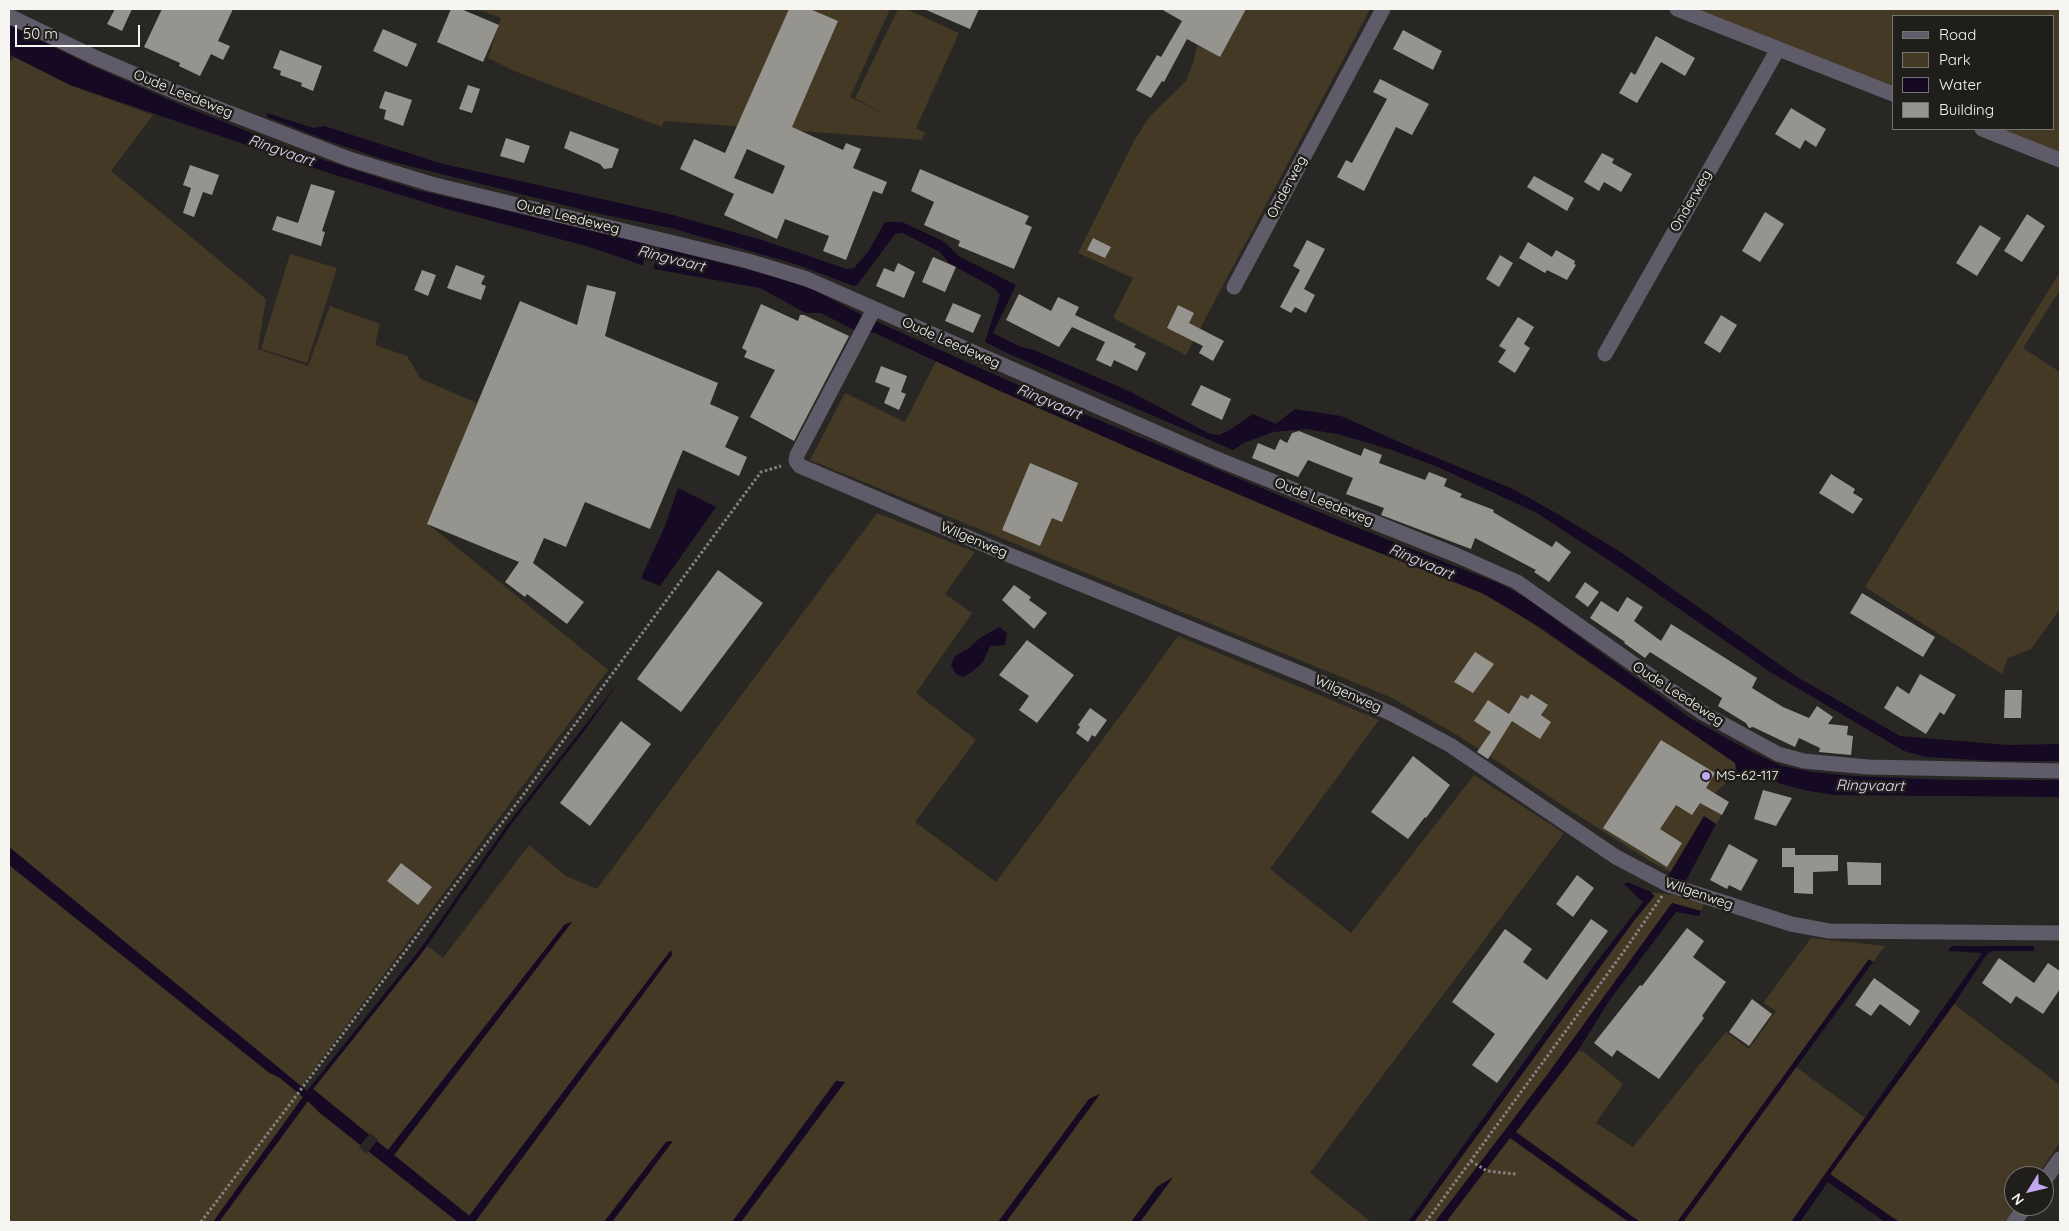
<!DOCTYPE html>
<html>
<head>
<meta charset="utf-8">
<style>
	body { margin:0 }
	#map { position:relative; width:2069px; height:1231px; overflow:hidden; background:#292724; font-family:Quicksand,sans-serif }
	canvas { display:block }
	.frame { position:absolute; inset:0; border:10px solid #f6f5f2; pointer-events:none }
	.legend { position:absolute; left:1892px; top:15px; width:162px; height:115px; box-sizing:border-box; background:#201e1a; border:1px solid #767470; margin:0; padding:6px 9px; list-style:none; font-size:15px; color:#f6f5f2 }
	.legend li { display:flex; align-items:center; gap:10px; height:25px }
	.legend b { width:25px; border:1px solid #767470 }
	.north { position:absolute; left:2004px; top:1166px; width:50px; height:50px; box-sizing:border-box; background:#201e1a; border:1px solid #767470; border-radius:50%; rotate:234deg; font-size:14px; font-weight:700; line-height:20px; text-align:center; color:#f6f5f2 }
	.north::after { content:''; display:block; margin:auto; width:18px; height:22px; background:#c4a7f1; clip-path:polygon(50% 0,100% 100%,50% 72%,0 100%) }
	.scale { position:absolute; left:15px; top:25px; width:125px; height:22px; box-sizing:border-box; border:2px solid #f6f5f2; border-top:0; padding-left:6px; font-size:15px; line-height:18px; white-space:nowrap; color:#f6f5f2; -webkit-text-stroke:4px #201e1a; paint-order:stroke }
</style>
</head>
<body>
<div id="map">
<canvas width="2069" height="1231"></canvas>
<div class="frame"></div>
<ul class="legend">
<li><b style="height:6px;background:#605b69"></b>Road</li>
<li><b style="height:14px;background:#433925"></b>Park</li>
<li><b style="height:14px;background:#150923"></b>Water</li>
<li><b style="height:14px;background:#96948f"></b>Building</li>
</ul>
<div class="north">N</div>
<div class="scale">50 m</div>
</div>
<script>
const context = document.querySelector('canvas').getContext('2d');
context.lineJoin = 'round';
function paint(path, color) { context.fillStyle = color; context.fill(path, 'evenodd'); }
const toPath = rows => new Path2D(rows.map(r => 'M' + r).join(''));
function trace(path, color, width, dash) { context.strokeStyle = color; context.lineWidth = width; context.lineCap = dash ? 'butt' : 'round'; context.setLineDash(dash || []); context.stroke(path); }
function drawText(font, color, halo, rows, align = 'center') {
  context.font = font + ' Quicksand,sans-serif'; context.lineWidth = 5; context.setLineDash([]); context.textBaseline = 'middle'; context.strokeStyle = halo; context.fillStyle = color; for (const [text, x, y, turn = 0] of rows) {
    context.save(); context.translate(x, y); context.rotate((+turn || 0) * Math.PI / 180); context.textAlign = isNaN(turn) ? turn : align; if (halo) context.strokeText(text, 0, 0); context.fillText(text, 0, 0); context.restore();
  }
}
const green = toPath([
	[477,9,890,9,850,97,889,116,855,98,898,9,906,9,959,33,916,128,925,133,922,140,664,121,662,127,517,72,488,58,501,18],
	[1217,9,1370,9,1186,355,1113,318,1133,278,1078,253,1135,139,1150,116,1186,81,1194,60,1197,45],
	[1702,9,2060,9,2060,154,1997,129,2053,129,2053,16,1893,16,1893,87,1702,12],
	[14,57,70,85,153,115,111,171,266,299,258,349,308,366,330,306,380,324,375,345,407,356,421,379,477,403,428,524,608,670,301,1087,271,1061,9,847,9,63],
	[290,254,337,268,307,363,261,349],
	[2060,272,2060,290,2023,348,2060,372,2060,609,2031,649,2008,658,2002,674,1865,587],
	[936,361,1134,450,1337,536,1482,593,1510,608,1735,763,1737,773,1715,793,1708,807,1722,815,1716,824,1704,816,1671,872,1650,861,1568,809,1459,736,1390,697,810,460,845,393,905,422],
	[877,513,975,552,945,594,972,613,916,693,976,740,915,822,996,882,1129,704,1178,636,1379,720,1270,869,1351,933,1474,775,1564,833,1310,1173,1371,1222,1140,1222,1172,1179,1157,1187,1131,1222,1006,1222,1099,1094,1089,1099,998,1222,741,1222,845,1082,836,1081,732,1222,612,1222,672,1141,666,1142,604,1222,475,1222,670,951,470,1216,394,1155,571,922,565,925,388,1150,313,1089,427,946,443,958,529,845,566,876,597,889],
	[9,865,269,1073,280,1078,303,1097,213,1222,9,1222],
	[1651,892,1674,895,1704,904,1701,911,1672,903,1547,1075,1435,1222,1414,1222,1633,922,1654,897],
	[1811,938,1885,946,1873,962,1869,960,1677,1222,1640,1222,1515,1132,1578,1051,1584,1052,1623,1084,1596,1123,1633,1147,1726,1032,1749,1049,1776,1011,1763,1003],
	[1954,1004,2060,1085,2060,1142,2037,1176,2014,1176,2014,1206,2016,1206,2005,1222,1899,1222,1830,1175],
	[1796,1067,1865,1118,1791,1222,1683,1222],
	[308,1101,320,1113,458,1222,219,1222],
	[1510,1137,1583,1191,1629,1222,1446,1222]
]);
const water = toPath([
	[9,25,92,66,181,105,299,152,417,190,611,235,776,277,816,291,864,316,1058,403,1338,520,1503,585,1526,598,1690,718,1750,751,1782,766,1813,772,1853,776,1948,780,2060,780,2060,797,1835,795,1809,791,1781,784,1759,773,1745,777,1737,773,1735,763,1538,626,1482,593,1337,536,1134,450,1000,391,875,333,856,331,821,313,806,313,760,288,654,269,586,246,447,209,335,175,70,85,9,54],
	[267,113,313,128,324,126,443,164,669,214,762,240,847,269,854,268,868,252,885,222,902,222,943,241,960,257,1016,285,993,333,1021,347,1034,350,1131,392,1208,433,1219,435,1228,431,1253,414,1276,424,1295,409,1341,416,1415,449,1513,489,1556,513,1622,553,1797,677,1900,736,2008,745,2060,744,2060,761,1994,761,1926,757,1904,751,1767,670,1625,571,1537,513,1438,467,1392,450,1338,434,1306,429,1273,432,1244,443,1233,450,1009,354,985,342,1000,295,994,288,949,263,940,252,903,233,895,234,858,284,854,286,798,265,671,228,600,214,382,159,326,140,267,117],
	[678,488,716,507,660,586,641,578,665,526],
	[999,627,1007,633,1005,645,990,646,983,662,973,671,963,677,956,674,951,665,955,656,968,649,980,638],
	[619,682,585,730,512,823,421,954,313,1089,388,1150,565,924,572,922,394,1155,469,1216,671,950,672,955,475,1222,458,1222,320,1113,308,1101,219,1222,213,1222,303,1097,280,1078,270,1073,9,865,9,847,307,1091,421,948,507,825],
	[1704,816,1716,824,1684,884,1667,878],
	[1627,882,1651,892,1654,896,1633,922,1414,1222,1408,1222,1595,964,1643,902,1624,884],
	[1672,903,1701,911,1699,916,1676,912,1609,1001,1578,1051,1516,1132,1640,1222,1629,1222,1510,1138,1446,1222,1435,1222,1547,1075],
	[1952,946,2034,946,2034,951,1992,951,1987,954,1954,1004,1830,1174,1899,1222,1885,1222,1828,1182,1800,1222,1791,1222,1981,955,1981,953,1948,951],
	[1869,959,1873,962,1683,1222,1677,1222],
	[836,1081,845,1082,741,1222,732,1222],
	[1100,1094,1006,1222,998,1222,1089,1099],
	[673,1141,612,1222,604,1222,666,1142],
	[1173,1177,1140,1222,1131,1222,1157,1187]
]);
const pier = toPath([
	[646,243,661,247,653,269,643,266],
	[370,1133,378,1139,367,1154,359,1147]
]);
const building = toPath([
	[115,9,132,9,122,31,107,24],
	[162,9,233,9,218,41,230,46,223,60,211,54,200,76,179,66,180,63,144,47],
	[451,9,461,9,499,25,483,62,437,42],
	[789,9,810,9,838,21,792,127,843,150,846,143,861,149,853,168,887,182,882,194,873,191,846,260,823,251,829,236,785,219,777,239,724,215,734,194,680,169,694,139,725,153],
	[747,149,785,166,773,194,734,178],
	[924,9,979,9,970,29],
	[1161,9,1246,9,1220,57,1187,39,1164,82,1162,81,1151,98,1136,90,1157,55,1161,57,1182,21],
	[383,29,417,44,407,67,373,51],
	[1403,30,1442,51,1433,70,1393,49],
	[1656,36,1695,58,1685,76,1661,62,1637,103,1619,93,1631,72,1635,75],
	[280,50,322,66,313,91,301,86,302,83,280,75,281,71,273,68],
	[1380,79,1429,104,1412,135,1396,127,1364,191,1337,177,1346,160,1352,163,1387,99,1373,92],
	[468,85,480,89,472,113,459,109],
	[385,91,412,100,403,126,384,119,386,110,379,108],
	[1791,108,1826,129,1816,147,1805,140,1800,149,1775,134],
	[570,131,619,149,612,168,604,169,600,164,564,148],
	[506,138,530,146,524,163,500,156],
	[1602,153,1614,159,1612,163,1632,174,1621,192,1604,182,1599,191,1584,182],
	[190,165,219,175,212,195,203,192,194,217,183,213,191,188,183,185],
	[920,169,1029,216,1025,224,1032,227,1014,269,958,246,960,241,924,225,934,202,911,191],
	[1534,176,1574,198,1567,211,1527,187],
	[311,184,335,191,322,231,325,232,321,246,272,230,277,216,298,223],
	[1765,212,1784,224,1760,262,1742,251],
	[2027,214,2045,226,2022,262,2004,251],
	[1980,225,2001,238,1977,276,1956,263],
	[1093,238,1111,247,1105,258,1087,250],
	[1307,240,1325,249,1304,289,1315,295,1306,313,1295,307,1291,313,1280,307,1300,270,1293,266],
	[1528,242,1552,257,1556,250,1575,261,1574,264,1576,265,1567,280,1547,270,1545,273,1519,258],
	[1500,255,1513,263,1499,287,1486,279],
	[933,257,956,267,945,292,922,282],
	[898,263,915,272,904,298,876,286,884,268,894,272],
	[456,265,485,276,481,284,486,286,481,300,447,288],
	[422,270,436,275,428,296,414,290],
	[587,285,616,292,605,336,718,383,710,404,739,417,725,447,747,457,739,476,683,450,650,529,585,502,566,547,544,538,533,563,584,602,567,624,527,594,525,597,505,582,519,562,427,524,520,301,577,325],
	[1019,294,1051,311,1058,297,1079,307,1075,315,1136,344,1134,347,1146,353,1137,371,1114,360,1111,367,1096,360,1105,342,1072,327,1059,347,1006,320],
	[953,303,981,315,973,333,945,321],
	[761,304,798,321,800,315,804,315,849,336,794,441,750,417,775,370,744,357,747,351,742,348],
	[1178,305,1194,313,1189,323,1224,341,1213,361,1199,353,1203,346,1167,328],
	[1721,315,1737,325,1720,353,1704,343],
	[1518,317,1534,327,1524,344,1530,348,1515,373,1498,362,1506,350,1499,346],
	[881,366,907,376,901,392,906,394,899,410,884,403,890,388,875,382],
	[1201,385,1231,399,1222,420,1191,405],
	[1299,431,1361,456,1364,448,1382,455,1379,463,1425,480,1429,472,1447,479,1444,486,1462,494,1460,497,1494,510,1493,512,1552,547,1556,541,1571,552,1549,582,1534,572,1536,570,1475,538,1471,549,1381,515,1384,508,1346,494,1353,478,1308,460,1298,477,1252,458,1258,443,1275,450,1280,439,1287,443,1292,433],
	[1030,463,1078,483,1062,522,1052,518,1040,546,1002,530],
	[1831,474,1855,489,1853,493,1863,499,1853,514,1819,493],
	[718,570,763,603,681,712,637,679],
	[1585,582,1599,592,1588,607,1575,597],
	[1014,585,1031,597,1029,600,1047,613,1034,629,1002,600],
	[1862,593,1935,637,1923,657,1850,613],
	[1627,597,1643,607,1634,621,1661,641,1671,624,1757,678,1752,688,1783,707,1809,718,1817,706,1833,717,1828,724,1848,726,1847,735,1853,736,1851,755,1819,752,1820,748,1799,738,1795,747,1753,727,1749,728,1746,723,1718,706,1722,698,1650,652,1645,658,1624,643,1625,642,1590,618,1601,601,1618,612],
	[1027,640,1074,675,1037,723,1019,710,1029,696,999,675],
	[1475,652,1494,664,1473,693,1454,682],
	[1920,674,1956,695,1944,715,1940,712,1926,734,1884,708,1897,686,1909,694],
	[2005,690,2022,690,2021,718,2004,718],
	[1531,694,1548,705,1541,715,1551,722,1540,739,1512,721,1488,759,1477,752,1491,732,1474,721,1488,700,1509,714,1521,695,1528,699],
	[1090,708,1107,720,1095,737,1092,735,1088,742,1076,733,1080,727,1078,725],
	[621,721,651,744,590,826,560,803],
	[1661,740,1715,773,1706,788,1729,802,1722,815,1700,803,1692,815,1676,805,1660,829,1682,843,1667,867,1603,828],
	[1413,756,1450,785,1426,818,1425,817,1408,839,1371,812],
	[1763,790,1792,798,1776,826,1754,819],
	[1729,844,1758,860,1741,891,1729,885,1727,889,1710,880],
	[1782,848,1795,848,1795,855,1838,855,1838,871,1813,872,1813,894,1794,893,1794,867,1782,867],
	[1847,862,1881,863,1881,885,1848,885],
	[401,863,432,887,418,905,387,881],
	[1577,875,1594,888,1573,917,1556,904],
	[1591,919,1608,931,1497,1083,1472,1065,1495,1034,1452,1002,1505,929,1532,949,1523,962,1547,980],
	[1687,928,1704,941,1693,957,1726,982,1702,1016,1704,1018,1659,1079,1617,1050,1612,1057,1594,1043,1640,985,1642,986],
	[1999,958,2034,983,2048,963,2060,971,2060,989,2043,1014,2016,996,2011,1004,1982,983],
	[1874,978,1920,1011,1910,1026,1880,1004,1871,1016,1855,1005],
	[1752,999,1772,1014,1749,1046,1729,1032]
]);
const path = toPath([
	[1471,1161,1487,1171,1516,1174],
	[201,1222,523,795,761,472,781,466],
	[1426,1222,1625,950,1662,896]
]);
const minor = toPath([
	[1677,9,1893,94],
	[9,16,94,57,183,95,349,159,431,184,748,261,807,279,1217,459,1456,555,1517,582,1703,713,1778,754,1804,761,1868,767,2060,771],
	[1982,129,2060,160],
	[1234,287,1383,9],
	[874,309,797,455,796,461,800,466,1002,552,1307,676,1392,714,1450,745,1616,857,1669,885,1791,924,1829,931,2060,933],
	[1605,354,1778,49],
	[2044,1181,2060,1159],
	[2014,1222,2026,1206]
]);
const markers = [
	[1706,776,5,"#c4a7f1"]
];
const streetNames = [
	["Oude Leedeweg",183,94,22],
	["Onderweg",1287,187,-62],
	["Onderweg",1691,201,-60],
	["Oude Leedeweg",568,217,14],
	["Oude Leedeweg",951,343,24],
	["Oude Leedeweg",1324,502,22],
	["Wilgenweg",974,540,23],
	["Wilgenweg",1348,694,24],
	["Oude Leedeweg",1678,694,33],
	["Wilgenweg",1699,894,19]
];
const poiNames = [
	["MS-62-117",1716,776]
];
const waterNames = [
	["Ringvaart",281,151,19],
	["Ringvaart",671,259,14],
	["Ringvaart",1049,402,23],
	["Ringvaart",1421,562,23],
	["Ringvaart",1870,786,1]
];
paint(green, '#433925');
paint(water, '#150923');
paint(pier, '#292724');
paint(building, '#96948f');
trace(path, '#868481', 3, [2.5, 2.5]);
trace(minor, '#605b69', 15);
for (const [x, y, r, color] of markers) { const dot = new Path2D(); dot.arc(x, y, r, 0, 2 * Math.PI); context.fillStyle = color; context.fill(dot); trace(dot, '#201e1a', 2); }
drawText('14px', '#f6f5f2', '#201e1a', streetNames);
drawText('14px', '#f6f5f2', '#201e1a', poiNames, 'left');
drawText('italic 15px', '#e5d9fc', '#201e1a', waterNames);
</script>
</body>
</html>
